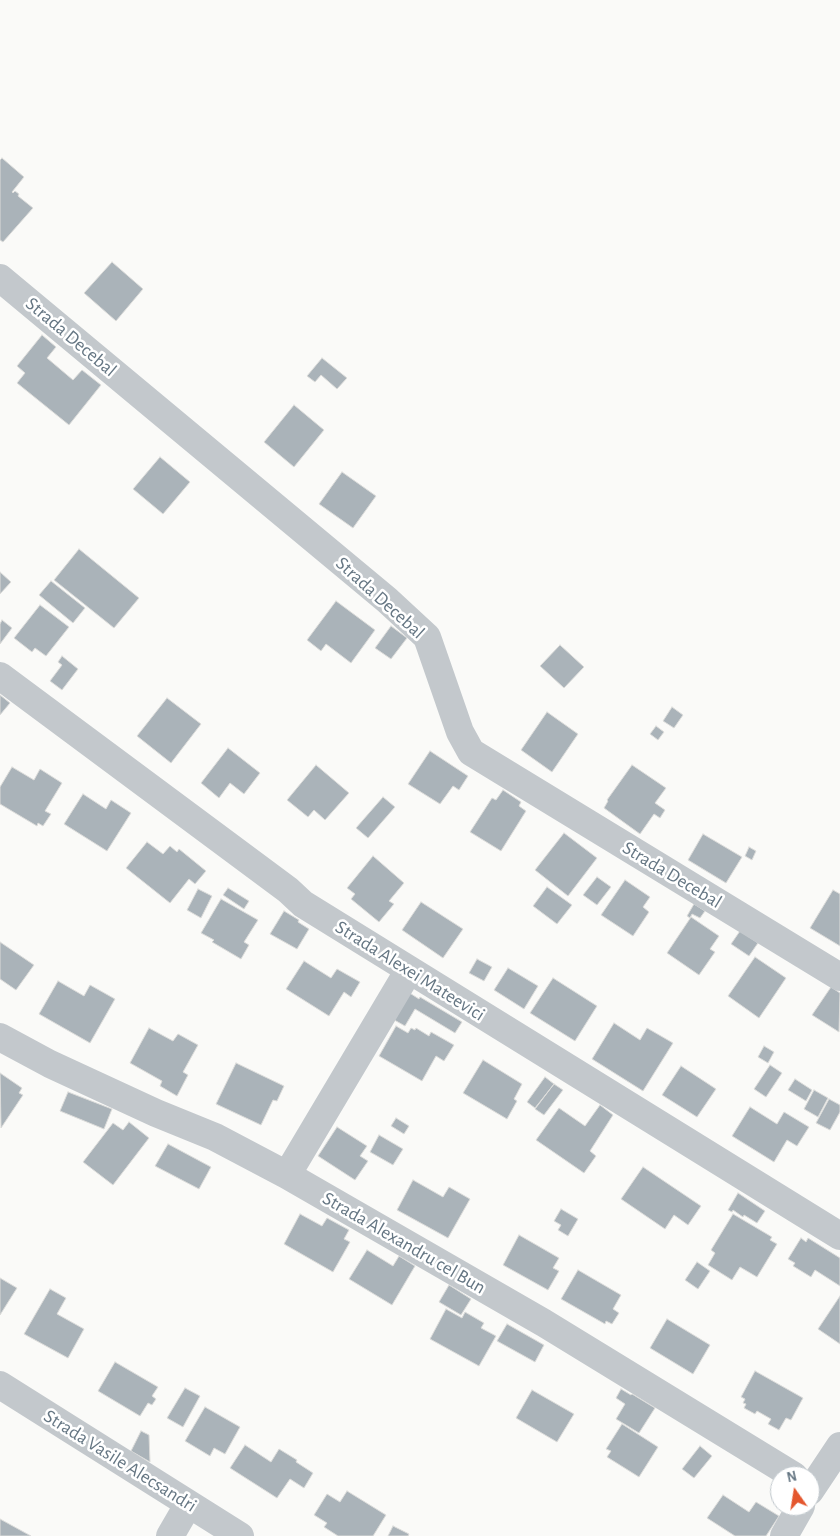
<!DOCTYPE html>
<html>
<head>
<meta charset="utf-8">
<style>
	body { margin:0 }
	#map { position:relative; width:840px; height:1536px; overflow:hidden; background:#fafaf8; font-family:"Alegreya Sans",sans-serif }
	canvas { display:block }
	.north { position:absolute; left:770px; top:1466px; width:50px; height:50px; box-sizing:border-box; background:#fff; border:1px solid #c1c8cd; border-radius:50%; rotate:347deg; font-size:14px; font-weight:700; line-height:20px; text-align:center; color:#657683 }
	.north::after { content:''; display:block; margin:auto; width:18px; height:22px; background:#e4572e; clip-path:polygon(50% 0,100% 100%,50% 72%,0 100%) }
</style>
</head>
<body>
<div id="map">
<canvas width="840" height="1536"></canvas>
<div class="north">N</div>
</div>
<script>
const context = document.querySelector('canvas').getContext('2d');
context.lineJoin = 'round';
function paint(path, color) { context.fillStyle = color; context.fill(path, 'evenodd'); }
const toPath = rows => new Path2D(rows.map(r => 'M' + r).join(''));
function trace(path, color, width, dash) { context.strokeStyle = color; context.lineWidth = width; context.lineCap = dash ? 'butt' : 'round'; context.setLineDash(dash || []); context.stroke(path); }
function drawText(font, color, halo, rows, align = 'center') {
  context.font = font + ' "Alegreya Sans",sans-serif'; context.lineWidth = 5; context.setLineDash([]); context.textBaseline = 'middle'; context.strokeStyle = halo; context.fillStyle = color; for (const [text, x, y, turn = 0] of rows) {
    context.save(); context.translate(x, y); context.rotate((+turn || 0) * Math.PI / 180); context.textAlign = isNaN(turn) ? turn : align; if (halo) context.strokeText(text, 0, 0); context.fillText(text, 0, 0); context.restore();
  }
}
const building = toPath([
	[2,158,24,177,12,192,13,193,15,191,19,194,18,196,33,208,3,242,0,240,0,160,2,158],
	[112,262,143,289,116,321,84,293,112,262],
	[42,335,56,347,47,358,73,380,82,370,101,385,69,425,17,383,25,373,17,366,42,335],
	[322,358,347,378,337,389,321,375,315,382,307,376,322,358],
	[294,405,324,430,294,467,264,442,294,405],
	[160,457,190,482,163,514,133,489,160,457],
	[342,472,376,496,353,528,319,504,342,472],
	[79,549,139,598,114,628,54,580,79,549],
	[0,572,11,582,0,594,0,572],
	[51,581,85,608,73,623,39,595,51,581],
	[336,601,375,630,351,663,326,644,321,651,307,640,336,601],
	[40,605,69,627,46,656,35,648,32,652,14,638,40,605],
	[2,620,12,628,0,644,0,624,2,620],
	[391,626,407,638,391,659,375,648,391,626],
	[560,645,584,667,564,688,540,666,560,645],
	[62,656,78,669,62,690,50,681,62,665,58,662,62,656],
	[0,695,10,703,0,715,0,695],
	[167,698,201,724,171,763,137,736,167,698],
	[672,707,683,715,674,728,663,721,672,707],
	[547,712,578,734,552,772,521,750,547,712],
	[656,726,664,732,658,740,650,734,656,726],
	[228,748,260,773,244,794,230,783,219,798,201,783,228,748],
	[430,751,468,776,459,790,453,786,440,804,408,784,430,751],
	[316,765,349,793,325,820,314,810,308,817,287,800,316,765],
	[632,765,666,788,655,803,665,810,660,818,654,814,640,834,604,808,608,801,607,800,632,765],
	[12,767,34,780,40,769,62,783,45,811,51,814,43,826,38,823,37,826,0,804,0,787,12,767],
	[503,790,521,802,519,806,526,811,501,851,470,832,492,798,496,800,503,790],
	[83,794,106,809,111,800,131,813,107,851,64,824,83,794],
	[383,797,395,807,368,838,356,828,383,797],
	[564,833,597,858,568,896,535,870,564,833],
	[703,834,742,857,726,883,688,860,703,834],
	[147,842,163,854,170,846,177,852,179,849,206,871,195,884,189,879,170,903,126,868,147,842],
	[749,847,756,851,752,860,745,856,749,847],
	[373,856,404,883,389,901,394,904,379,922,351,899,355,894,347,888,373,856],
	[597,877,611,887,597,905,583,895,597,877],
	[625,880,650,897,643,907,649,912,633,936,601,915,625,880],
	[547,887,572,905,557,924,533,906,547,887],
	[228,888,249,901,244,909,223,895,228,888],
	[198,889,212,896,201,918,187,910,198,889],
	[833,890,840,894,840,946,810,928,833,890],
	[221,899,258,920,244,942,249,945,241,959,212,942,214,940,201,933,221,899],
	[421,902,463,929,443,958,402,930,421,902],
	[694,904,705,911,700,918,692,914,690,918,687,916,694,904],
	[284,911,299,920,298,922,309,929,297,949,270,934,284,911],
	[691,917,719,936,710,949,715,952,699,975,667,953,691,917],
	[740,931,758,943,749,956,731,944,740,931],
	[0,942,34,965,16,990,0,979,0,942],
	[755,957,786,978,759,1018,728,996,755,957],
	[477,959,492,967,484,981,469,973,477,959],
	[304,961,331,978,337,969,360,982,351,997,344,992,329,1016,286,989,304,961],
	[508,968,538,986,524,1009,494,990,508,968],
	[553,978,597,1006,575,1041,530,1013,553,978],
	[58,981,84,996,90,985,115,999,90,1043,39,1014,58,981],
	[831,987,840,993,839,1032,812,1015,831,987],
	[405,990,419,999,420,997,462,1022,455,1033,415,1009,405,1026,389,1017,405,990],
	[614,1023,640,1040,647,1028,673,1043,643,1091,592,1059,614,1023],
	[396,1026,408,1033,411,1028,415,1030,416,1028,429,1036,431,1032,454,1045,444,1061,436,1056,422,1081,379,1056,396,1026],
	[149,1028,173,1041,178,1034,198,1045,183,1072,188,1075,177,1096,160,1086,162,1081,130,1063,149,1028],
	[764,1046,774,1052,768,1063,758,1057,764,1046],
	[483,1060,522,1084,514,1099,517,1101,507,1119,463,1093,483,1060],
	[236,1063,284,1086,277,1101,273,1100,261,1125,216,1104,236,1063],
	[770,1065,782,1073,766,1097,754,1089,770,1065],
	[681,1066,716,1089,697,1117,662,1095,681,1066],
	[0,1073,22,1088,19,1093,23,1095,1,1128,0,1073],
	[545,1077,554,1084,535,1108,527,1102,545,1077],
	[795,1079,812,1090,806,1101,788,1090,795,1079],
	[554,1084,563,1090,544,1115,535,1109,554,1084],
	[814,1090,828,1098,818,1117,804,1109,814,1090],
	[68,1092,112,1109,104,1129,60,1111,68,1092],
	[829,1099,840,1105,840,1112,830,1130,816,1123,829,1099],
	[600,1105,613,1115,590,1151,596,1156,584,1173,536,1140,559,1108,585,1126,600,1105],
	[750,1107,777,1124,784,1112,809,1127,797,1146,787,1140,774,1162,732,1136,750,1107],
	[396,1118,409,1126,404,1134,391,1126,396,1118],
	[129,1122,149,1138,113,1185,83,1162,113,1123,123,1130,129,1122],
	[337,1127,367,1146,360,1156,368,1161,355,1180,318,1156,337,1127],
	[379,1135,403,1149,393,1165,370,1152,379,1135],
	[168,1144,211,1167,199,1189,155,1166,168,1144],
	[643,1167,701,1206,688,1225,674,1215,665,1229,621,1199,643,1167],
	[413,1180,443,1197,449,1187,470,1199,448,1238,397,1210,413,1180],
	[738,1193,765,1211,757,1223,744,1215,743,1217,733,1210,732,1212,728,1210,738,1193],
	[561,1209,578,1219,568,1236,558,1230,561,1225,554,1221,561,1209],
	[300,1214,322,1226,327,1218,349,1230,344,1239,350,1242,333,1272,284,1244,300,1214],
	[733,1214,772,1237,770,1240,777,1244,757,1277,740,1267,732,1280,708,1265,715,1253,711,1250,733,1214],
	[519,1235,559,1258,553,1268,559,1271,548,1290,503,1265,519,1235],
	[801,1238,806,1242,808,1238,840,1258,840,1286,815,1270,811,1277,793,1266,795,1263,788,1259,801,1238],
	[367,1250,393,1266,399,1256,415,1266,392,1305,349,1279,367,1250],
	[697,1262,710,1271,698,1289,685,1280,697,1262],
	[578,1270,621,1295,613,1309,619,1313,612,1324,606,1321,605,1324,561,1299,578,1270],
	[0,1278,17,1288,0,1315,0,1278],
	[449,1285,471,1299,461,1315,439,1302,449,1285],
	[50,1289,66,1298,57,1314,84,1329,68,1358,24,1334,50,1289],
	[840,1296,840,1344,818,1329,840,1296],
	[446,1309,462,1318,465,1312,484,1323,481,1328,496,1336,479,1366,430,1339,446,1309],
	[667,1319,710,1345,693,1374,650,1348,667,1319],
	[507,1324,544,1345,535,1362,497,1341,507,1324],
	[115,1362,158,1387,152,1396,156,1399,152,1405,148,1403,140,1416,98,1391,115,1362],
	[755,1371,803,1398,791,1420,786,1418,779,1430,768,1424,771,1419,757,1411,755,1414,744,1408,746,1404,743,1403,745,1399,741,1397,755,1371],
	[185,1388,200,1396,183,1427,167,1418,185,1388],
	[621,1389,631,1395,632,1394,655,1408,639,1433,616,1419,625,1404,616,1398,621,1389],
	[532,1390,574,1414,557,1442,516,1418,532,1390],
	[205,1407,240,1427,225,1454,214,1448,210,1456,185,1441,205,1407],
	[622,1424,658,1447,639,1477,607,1457,611,1451,606,1449,622,1424],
	[141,1431,149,1435,150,1462,131,1451,141,1431],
	[245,1445,271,1462,279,1449,297,1460,296,1462,313,1473,304,1488,290,1479,277,1498,230,1468,245,1445],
	[700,1446,712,1456,694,1478,682,1469,700,1446],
	[347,1491,386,1515,373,1536,338,1536,324,1527,327,1523,314,1515,327,1494,340,1502,347,1491],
	[723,1495,749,1512,756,1502,779,1516,766,1536,735,1536,707,1518,723,1495],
	[0,1519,31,1536,0,1536,0,1519],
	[393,1526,409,1534,408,1536,388,1536,393,1526]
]);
const minor = toPath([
	[0,278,387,600,427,637,460,732,471,752,840,977],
	[0,676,288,890,303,904,840,1236],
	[0,1037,50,1064,156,1113,215,1137,287,1175,544,1323,794,1476],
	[287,1175,409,970],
	[0,1385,240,1536],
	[810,1491,840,1446],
	[170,1536,188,1505],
	[784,1536,801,1506]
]);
const streetNames = [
	["Strada Decebal",71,337,40],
	["Strada Decebal",380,598,42],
	["Strada Decebal",672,875,31],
	["Strada Alexei Mateevici",410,971,32],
	["Strada Alexandru cel Bun",404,1243,30],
	["Strada Vasile Alecsandri",120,1461,32]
];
paint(building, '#aab3b9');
trace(building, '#dcdcda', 1);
trace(minor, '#c3c8cc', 28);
drawText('19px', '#657683', '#fff', streetNames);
</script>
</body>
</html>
